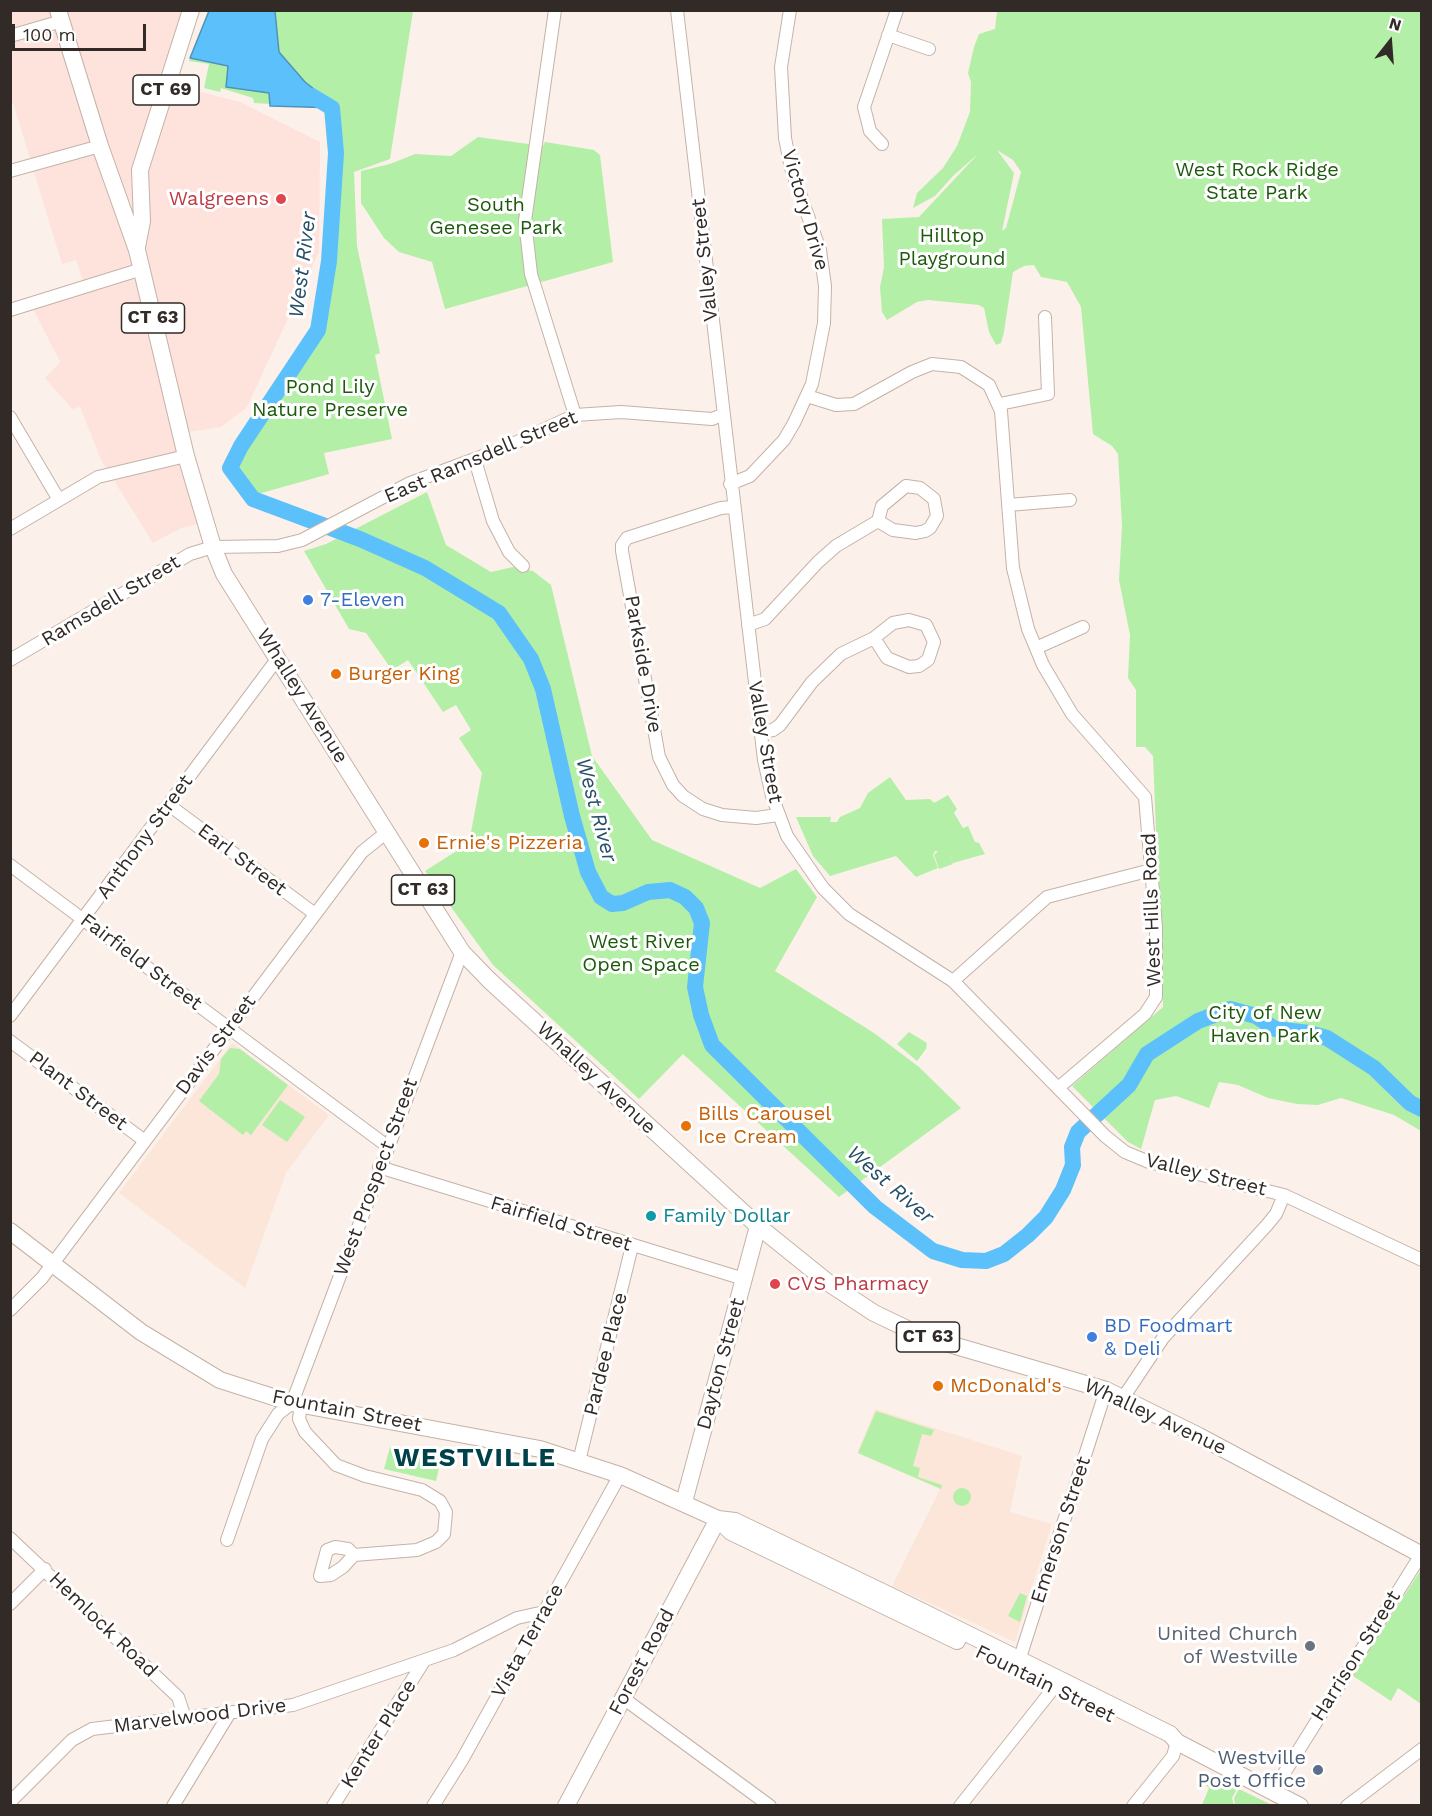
<!DOCTYPE html>
<html>
<head>
<meta charset="utf-8">
<style>
	body { margin:0 }
	#map { position:relative; width:1432px; height:1816px; overflow:hidden; background:#fcf1ea; font-family:"Work Sans",sans-serif }
	canvas { display:block }
	.frame { position:absolute; inset:0; border:12px solid #312a26; pointer-events:none }
	.north { position:absolute; left:1360px; top:12px; width:60px; height:60px; -webkit-text-stroke:4px #fff; paint-order:stroke; rotate:17deg; font-size:16px; font-weight:700; line-height:24px; text-align:center; color:#312a26 }
	.north::after { content:''; display:block; margin:auto; width:21px; height:27px; background:#312a26; clip-path:polygon(50% 0,100% 100%,50% 72%,0 100%) }
	.scale { position:absolute; left:12px; top:24px; width:134px; height:27px; box-sizing:border-box; border:3px solid #312a26; border-top:0; padding-left:8px; font-size:18px; line-height:21px; white-space:nowrap; color:#312a26; -webkit-text-stroke:4px #fff; paint-order:stroke }
</style>
</head>
<body>
<div id="map">
<canvas width="1432" height="1816"></canvas>
<div class="frame"></div>
<div class="north">N</div>
<div class="scale">100 m</div>
</div>
<script>
const context = document.querySelector('canvas').getContext('2d');
context.lineJoin = 'round';
function paint(path, color) { context.fillStyle = color; context.fill(path, 'evenodd'); }
const toPath = rows => new Path2D(rows.map(r => 'M' + r).join(''));
function trace(path, color, width, dash) { context.strokeStyle = color; context.lineWidth = width; context.lineCap = dash ? 'butt' : 'round'; context.setLineDash(dash || []); context.stroke(path); }
function drawText(font, color, halo, rows, align = 'center') {
  context.font = font + ' "Work Sans",sans-serif'; context.lineWidth = 6; context.setLineDash([]); context.textBaseline = 'middle'; context.strokeStyle = halo; context.fillStyle = color; for (const [text, x, y, turn = 0] of rows) {
    context.save(); context.translate(x, y); context.rotate((+turn || 0) * Math.PI / 180); context.textAlign = isNaN(turn) ? turn : align; if (halo) context.strokeText(text, 0, 0); context.fillText(text, 0, 0); context.restore();
  }
}
const commercial = toPath([
	[11,11,186,11,170,84,240,102,320,142,319,252,247,407,221,427,182,433,202,523,181,528,153,543,101,460,80,407,72,409,45,378,60,362,31,305,85,288,76,260,62,264,13,103,11,104]
]);
const built = toPath([
	[232,1043,329,1115,286,1173,245,1288,119,1193],
	[875,1409,1022,1456,1010,1512,1052,1524,1015,1642,892,1586,940,1489,857,1453]
]);
const green = toPath([
	[208,11,413,11,390,159,354,172,357,246,380,353,375,355,392,439,324,453,329,474,251,496,240,482,237,456,242,442,310,330,325,275,330,180,338,108,254,103,253,98,224,89,221,88,220,92,204,88,209,64,189,61],
	[994,11,1421,11,1421,1131,1394,1115,1341,1098,1318,1105,1297,1104,1268,1098,1238,1085,1219,1082,1209,1108,1176,1096,1155,1100,1141,1149,1128,1142,1072,1086,1163,1007,1153,756,1145,747,1136,747,1136,690,1128,678,1130,635,1119,580,1122,526,1118,454,1112,446,1093,434,1081,307,1067,282,1041,277,1034,265,1024,266,1013,272,1004,332,1001,343,996,345,989,332,984,308,979,305,928,300,917,302,887,320,882,312,880,287,884,267,882,219,919,217,978,154,953,176,935,196,913,208,917,193,943,168,957,146,970,112,971,82,968,73,974,47,979,34,995,29,997,12],
	[997,150,1013,160,1021,172,1006,228,1002,231,1014,173],
	[478,137,543,146,545,142,594,150,600,155,613,262,445,309,432,262,399,252,384,238,361,203,361,171,390,164,415,154,451,156],
	[427,492,446,545,491,572,513,567,533,571,551,585,592,756,652,840,760,888,796,869,817,897,775,971,874,1033,919,1067,961,1108,839,1197,683,1054,639,1099,493,965,425,871,469,843,482,773,459,738,471,730,456,705,443,712,408,660,392,670,366,633,349,629,304,551,326,544],
	[890,777,906,800,930,799,934,803,948,795,957,809,954,813,963,828,968,826,975,842,979,843,985,854,953,863,948,850,953,864,939,869,934,855,938,851,935,851,933,855,938,868,916,877,896,856,830,876,813,856,796,817,831,817,830,822,837,822,840,817,860,808,868,793],
	[909,1032,927,1043,926,1049,917,1061,897,1044],
	[230,1048,240,1049,288,1085,251,1135,246,1131,243,1135,199,1101,219,1074,221,1059],
	[280,1100,305,1117,287,1142,262,1125],
	[876,1411,934,1430,931,1436,922,1434,913,1466,920,1468,918,1477,942,1485,941,1489,858,1453],
	[390,1447,441,1459,436,1481,384,1469],
	'953 1497a9 9 0 1 1 18 0a9 9 0 1 1-18 0Z',
	[1420,1571,1422,1572,1421,1704,1398,1688,1391,1701,1353,1676],
	[1020,1593,1027,1596,1020,1622,1008,1616],
	[1204,1773,1237,1789,1232,1798,1234,1805,1202,1805,1209,1788,1200,1780],
	[1239,1789,1272,1805,1235,1805,1234,1798]
]);
const water = toPath([
	[209,11,275,11,279,52,305,82,338,108,270,106,269,93,226,87,228,66,190,58,209,11]
]);
const river = toPath([
	[312,96,332,108,336,153,329,261,318,330,241,446,230,468,253,499,360,539,425,568,499,613,531,659,543,689,572,816,588,872,601,897,612,904,623,903,648,892,670,890,685,897,696,908,702,923,695,987,701,1015,712,1045,875,1207,933,1251,962,1260,986,1261,1004,1254,1028,1235,1046,1217,1063,1190,1073,1165,1072,1147,1078,1132,1129,1085,1147,1054,1198,1021,1230,1009,1256,1016,1275,1029,1309,1033,1327,1038,1374,1068,1410,1103,1422,1109]
]);
const minor = toPath([
	[555,10,525,221,531,274,575,415],
	[677,10,764,760,772,796,787,836,823,888,849,914,953,981,1105,1136,1125,1152,1149,1162,1284,1195,1422,1260],
	[888,35,929,49],
	[10,36,62,21],
	[882,144,870,131,864,107,897,10],
	[10,171,100,146],
	[10,310,142,269],
	[807,396,836,405,854,404,912,372,932,364,961,367,989,385,1001,411,1013,568,1028,629,1043,665,1072,714,1145,797,1156,927,1156,997,1145,1014,1058,1088],
	[1000,404,1048,394,1045,317],
	[10,417,59,500],
	[475,460,493,521,509,552,523,566],
	[730,484,750,476,784,440,794,423,812,384,824,323,825,286,820,250,791,168,785,138,781,67,790,10],
	[906,486,920,488,934,499,937,516,930,528,925,531,916,533,893,530,878,521,882,506,906,486],
	[1008,505,1070,500],
	[733,507,721,508,627,538,622,545,622,551,659,757,673,785,683,796,703,809,722,815,756,818,778,815],
	[10,529,98,477,186,456],
	[909,620,926,625,934,642,928,660,919,666,909,667,887,658,874,638,893,623,909,620],
	[748,625,765,619,818,562,836,546,878,521],
	[1036,648,1083,627],
	[10,660,190,554,213,547,278,546,302,540,410,483,504,448,575,415,621,412,712,419,722,415],
	[761,732,773,730,780,725,812,682,841,654,874,638],
	[169,805,315,914],
	[10,865,387,1146],
	[953,981,1047,897,1151,870],
	[10,1016,278,658],
	[10,1041,145,1141],
	[379,1167,744,1279],
	[10,1310,42,1278,362,852,387,832],
	[1123,1398,1163,1338,1267,1225,1276,1214,1284,1195],
	[301,1404,299,1419,305,1432,336,1465,365,1476,422,1490,440,1501,446,1512,444,1534,436,1542,417,1550,354,1555,343,1567,331,1575,320,1576,327,1550,335,1547,348,1549,354,1555],
	[579,1461,632,1246],
	[10,1538,178,1697,185,1718],
	[227,1540,262,1439,278,1414,292,1403,462,952],
	[10,1604,45,1569],
	[1016,1670,1106,1390],
	[623,1698,770,1806],
	[1273,1791,1422,1553],
	[10,1802,72,1740,92,1729,293,1705,454,1650,517,1618,544,1612],
	[173,1806,229,1714],
	[333,1806,424,1661],
	[433,1806,462,1760,620,1475],
	[960,1806,1060,1680],
	[1133,1806,1173,1756,1177,1742],
	[1347,1806,1422,1749]
]);
const major = toPath([
	[58,10,100,146,137,250,186,456,213,547,224,574,462,952,489,980,758,1226,830,1284,874,1313,922,1336,1106,1390,1199,1436,1422,1555],
	[137,247,142,221,140,170,191,10],
	[10,1231,141,1332,220,1380,292,1403,540,1449,620,1475,718,1519,735,1521,895,1598,1170,1734,1177,1742,1300,1806],
	[684,1502,758,1226],
	[718,1519,731,1532,957,1641],
	[566,1806,718,1519]
]);
const markers = [
	[281,199,6,"#e0444e"],
	[308,600,6,"#3f7fe0"],
	[336,674,6,"#e8710a"],
	[424,843,6,"#e8710a"],
	[686,1126,6,"#e8710a"],
	[651,1216,6,"#0f9aa8"],
	[775,1284,6,"#e0444e"],
	[1092,1337,6,"#3f7fe0"],
	[938,1386,6,"#e8710a"],
	[1310,1646,6,"#6b7280"],
	[1318,1770,6,"#5c6f8a"]
];
const shields = [
	[166,90,66],
	[153,318,63],
	[423,890,63],
	[928,1337,63]
];
const shieldNames = [
	["CT 69",166,90],
	["CT 63",153,318],
	["CT 63",423,890],
	["CT 63",928,1337]
];
const parkNames = [
	["West Rock Ridge",1257,170],
	["State Park",1257,193],
	["South",496,205],
	["Genesee Park",496,228],
	["Hilltop",952,236],
	["Playground",952,259],
	["Pond Lily",330,387],
	["Nature Preserve",330,410],
	["West River",641,942],
	["Open Space",641,965],
	["City of New",1265,1013],
	["Haven Park",1265,1036]
];
const healthNames = [
	["Walgreens",269,199],
	["CVS Pharmacy",787,1284,"left"]
];
const streetNames = [
	["Victory Drive",805,210,74],
	["Valley Street",705,260,-96],
	["East Ramsdell Street",481,457,-23],
	["Ramsdell Street",111,601,-31],
	["Parkside Drive",643,664,80],
	["Whalley Avenue",302,696,58],
	["Valley Street",765,742,80],
	["Anthony Street",145,837,-54],
	["Earl Street",242,860,37],
	["West Hills Road",1152,910,-92],
	["Fairfield Street",141,962,37],
	["Davis Street",216,1045,-53],
	["Whalley Avenue",596,1078,43],
	["Plant Street",78,1091,37],
	["Valley Street",1206,1175,14],
	["West Prospect Street",376,1177,-70],
	["Fairfield Street",561,1224,17],
	["Pardee Place",606,1354,-76],
	["Dayton Street",721,1364,-75],
	["Fountain Street",347,1411,11],
	["Whalley Avenue",1155,1417,25],
	["Emerson Street",1061,1530,-72],
	["Hemlock Road",103,1625,44],
	["Vista Terrace",528,1641,-61],
	["Harrison Street",1356,1656,-58],
	["Forest Road",642,1662,-62],
	["Fountain Street",1045,1684,26],
	["Marvelwood Drive",200,1716,-7],
	["Kenter Place",379,1734,-58]
];
const shopNames = [
	["7-Eleven",320,600],
	["BD Foodmart",1104,1326],
	["& Deli",1104,1349]
];
const foodNames = [
	["Burger King",348,674],
	["Ernie's Pizzeria",436,843],
	["Bills Carousel",698,1114],
	["Ice Cream",698,1137],
	["McDonald's",950,1386]
];
const cultureNames = [
	["Family Dollar",663,1216]
];
const worshipNames = [
	["United Church",1298,1634],
	["of Westville",1298,1657]
];
const serviceNames = [
	["Westville",1306,1758],
	["Post Office",1306,1781]
];
const waterNames = [
	["West River",303,265,-83],
	["West River",596,810,75],
	["West River",890,1185,41]
];
const districtNames = [
	["WESTVILLE",475,1458]
];
paint(commercial, '#fde3dc');
paint(built, '#fbe6d9');
paint(green, '#b4efa7');
paint(water, '#5cc0fb');
trace(water, '#4f93bb', 1.5);
trace(river, '#5cc0fb', 16);
trace(minor, '#c4b2a7', 14);
trace(major, '#c4b2a7', 18);
trace(minor, '#fff', 12);
trace(major, '#fff', 16);
for (const [x, y, r, color] of markers) { const dot = new Path2D(); dot.arc(x, y, r, 0, 2 * Math.PI); context.fillStyle = color; context.fill(dot); trace(dot, '#fff', 2); }
for (const [x, y, w] of shields) { const box = new Path2D(); box.roundRect(x - w / 2, y - 15, w, 30, 4.5); context.fillStyle = '#fff'; context.fill(box); trace(box, '#312a26', 1.5); }
drawText('bold 18px', '#312a26', null, shieldNames);
drawText('20px', '#1c5a0b', '#fff', parkNames);
drawText('20px', '#be3a42', '#fff', healthNames, 'right');
drawText('20px', '#312a26', '#fff', streetNames);
drawText('20px', '#366cbe', '#fff', shopNames, 'left');
drawText('20px', '#c56008', '#fff', foodNames, 'left');
drawText('20px', '#0d838f', '#fff', cultureNames, 'left');
drawText('20px', '#5b616d', '#fff', worshipNames, 'right');
drawText('20px', '#4e5e75', '#fff', serviceNames, 'right');
drawText('italic 21px', '#264f68', '#fff', waterNames);
context.letterSpacing = '1.5px';
drawText('bold 26px', '#004249', '#fff', districtNames);
context.letterSpacing = '0px';
</script>
</body>
</html>
